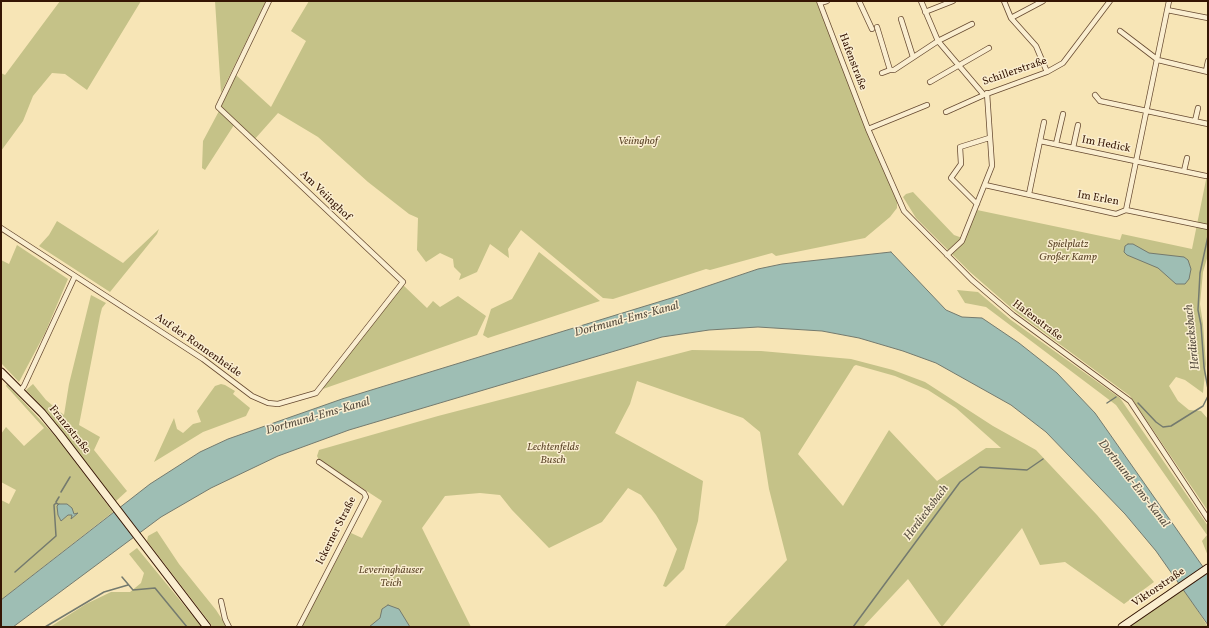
<!DOCTYPE html>
<html>
<head>
<meta charset="utf-8">
<style>
	body { margin:0 }
	#map { position:relative; width:1209px; height:628px; overflow:hidden; background:#f7e5b6; font-family:Vollkorn,serif }
	canvas { display:block }
	.frame { position:absolute; inset:0; border:2px solid #351504; pointer-events:none }
</style>
</head>
<body>
<div id="map">
<canvas width="1209" height="628"></canvas>
<div class="frame"></div>
</div>
<script>
const context = document.querySelector('canvas').getContext('2d');
context.lineJoin = 'round';
function paint(path, color) { context.fillStyle = color; context.fill(path, 'evenodd'); }
const toPath = rows => new Path2D(rows.map(r => 'M' + r).join(''));
function trace(path, color, width, dash) { context.strokeStyle = color; context.lineWidth = width; context.lineCap = dash ? 'butt' : 'round'; context.setLineDash(dash || []); context.stroke(path); }
function drawText(font, color, halo, rows, align = 'center') {
  context.font = font + ' Vollkorn,serif'; context.lineWidth = 3; context.setLineDash([]); context.textBaseline = 'middle'; context.strokeStyle = halo; context.fillStyle = color; for (const [text, x, y, turn = 0] of rows) {
    context.save(); context.translate(x, y); context.rotate((+turn || 0) * Math.PI / 180); context.textAlign = isNaN(turn) ? turn : align; if (halo) context.strokeText(text, 0, 0); context.fillText(text, 0, 0); context.restore();
  }
}
const green = toPath([
	[60,1,141,1,87,90,65,74,52,73,33,96,23,121,1,151,1,73,5,75],
	[215,1,266,1,221,93],
	[309,1,816,1,897,194,897,208,890,217,865,238,776,256,772,253,710,270,706,269,613,299,603,298,521,230,508,249,509,258,490,244,477,272,459,280,461,274,454,267,453,259,440,253,426,262,417,250,418,218,409,214,368,182,318,137,278,113,254,140,221,107,236,75,271,107,306,41,291,31],
	[219,111,234,125,205,170,202,168,203,141],
	[1208,170,1208,255,1203,272,1200,304,1203,324,1206,364,1203,393,1185,380,1176,377,1169,386,1178,401,1189,410,1201,411,1208,419,1208,511,1130,396,1016,312,970,272,916,218,903,197,906,194,913,192,954,235,965,239,977,210,1120,240,1122,234,1192,249],
	[57,221,123,263,159,229,157,234,110,292,39,246,49,235],
	[17,245,68,279,45,333,19,382,1,363,1,260,9,264],
	[539,252,600,301,488,338,483,335,491,309,512,299],
	[403,285,427,308,433,301,440,307,458,296,486,316,477,335,320,390],
	[957,290,978,292,1011,320,1120,398,1208,526,1208,556,1202,541,1207,535,1116,405,986,307,965,303],
	[91,295,106,303,102,308,100,316,79,425,100,437,94,450,127,491,116,501,48,413,26,390,33,384,46,400,64,415,69,384],
	[692,350,761,351,851,359,893,370,925,382,993,426,1036,450,1097,515,1154,582,1124,604,1065,562,1040,565,1022,528,942,627,908,579,863,627,724,627,787,560,769,489,760,432,743,418,637,381,630,404,615,433,703,481,698,521,684,569,666,587,663,586,677,549,656,515,641,495,628,488,602,522,549,548,512,510,500,495,480,493,445,496,422,528,471,627,301,627,351,533,362,538,382,501,319,460,317,456,319,450,438,416],
	[856,365,895,376,928,390,956,408,1001,448,986,448,937,481,889,430,843,506,798,454,854,366],
	[7,384,57,438,113,512,1,600,1,500,9,504,16,490,1,482,1,434,6,427,24,446,44,428,6,386],
	[58,504,66,504,75,515,72,518,73,515,67,515,61,521,58,515],
	[221,384,225,385,235,391,233,394,250,408,246,416,203,432,154,462,174,418,177,429,183,433,193,424,201,422,197,411,215,386],
	[157,531,179,564,216,610,227,627,213,627,147,541,148,536],
	[137,548,202,627,50,627,86,604,111,592,130,592,141,583,144,573,129,554],
	[1184,589,1208,627,1128,627,1179,593]
]);
const water = toPath([
	[1128,244,1133,244,1149,253,1184,257,1188,260,1191,269,1189,279,1185,284,1176,284,1158,268,1127,255,1124,252,1125,246,1128,244],
	[891,252,946,310,962,317,982,318,1019,343,1057,373,1095,413,1208,574,1208,625,1156,551,1125,514,1046,432,1011,405,936,363,903,351,859,338,822,331,758,327,709,330,662,337,349,430,278,456,211,488,161,517,13,627,1,627,1,600,150,484,200,452,228,439,342,399,678,296,758,269,782,264,891,252],
	[59,504,67,504,72,508,74,514,78,513,71,519,72,515,68,515,61,521,58,515,57,506,59,504],
	[388,605,399,609,410,627,369,627,380,618,382,609,388,605]
]);
const stream = toPath([
	[1208,236,1200,273,1198,310,1201,325,1204,367,1208,389],
	[1107,403,1116,397],
	[1138,403,1156,422,1163,427,1171,426,1203,406,1208,396],
	[61,492,70,477],
	[56,502,59,497],
	[15,572,56,536,54,505,56,503,58,504],
	[122,577,133,590,155,588,187,627],
	[45,627,104,592,128,585],
	[853,627,960,482,980,467,1027,470,1043,459]
]);
const street = toPath([
	[819,1,868,129,904,211,972,280,1013,315,1130,401,1208,519],
	[859,1,872,29],
	[921,1,938,41,984,95,1047,72,1063,63,1110,1],
	[1004,1,1011,18,1036,46,1047,72],
	[820,3,827,1],
	[1167,10,1208,18],
	[925,12,953,1],
	[1011,18,1043,1],
	[901,19,913,57],
	[877,27,890,70,894,70,938,41,972,24],
	[1120,31,1158,60,1208,72],
	[1206,71,1208,61],
	[882,73,890,70],
	[930,82,989,48],
	[1095,95,1100,101,1208,124],
	[946,112,984,95],
	[1195,121,1198,108],
	[868,129,927,105],
	[1040,141,1044,122],
	[1056,144,1063,114],
	[1073,148,1078,125],
	[1184,171,1187,158],
	[985,185,1116,214,1126,210,1208,227],
	[1029,194,1040,141,1206,176],
	[977,204,951,178,961,164,960,147,989,138],
	[1126,210,1169,1],
	[1,228,203,359,252,396,268,403,278,404,316,393,403,282,218,107,269,1],
	[947,255,962,241,992,166,987,93],
	[20,391,24,386,75,276],
	[221,601,225,619,229,627],
	[299,627,366,497,364,493,319,462]
]);
const secondary = toPath([
	[1,372,42,413,60,435,207,627],
	[1122,627,1208,568]
]);
const streetNames = [
	["Hafenstraße",852,62,69],
	["Schillerstraße",1015,72,-19],
	["Im Hedick",1106,145,11],
	["Am Veiinghof",325,196,44],
	["Im Erlen",1098,199,10],
	["Hafenstraße",1037,321,37],
	["Auf der Ronnenheide",198,346,35],
	["Franzstraße",69,430,51],
	["Ickerner Straße",337,531,-63],
	["Viktorstraße",1159,588,-34]
];
const parkNames = [
	["Veiinghof",638,142],
	["Spielplatz",1068,245],
	["Großer Kamp",1068,258],
	["Lechtenfelds",553,448],
	["Busch",553,461],
	["Leveringhäuser",391,571],
	["Teich",391,584]
];
const waterNames = [
	["Dortmund-Ems-Kanal",627,320,-15],
	["Herdiecksbach",1193,337,-96],
	["Dortmund-Ems-Kanal",318,417,-16],
	["Dortmund-Ems-Kanal",1133,484,52],
	["Herdiecksbach",927,513,-53]
];
paint(green, '#c5c288');
paint(water, '#9ebeb4');
trace(water, '#747a6e', 1);
trace(stream, '#747a6e', 1.5);
trace(street, '#664930', 6);
trace(secondary, '#351504', 9);
trace(street, '#faeed0', 4.5);
trace(secondary, '#faeed0', 7);
drawText('11px', '#351504', '#faeed0', streetNames);
drawText('italic 11px', '#60492c', '#faeed0', parkNames);
drawText('italic 12px', '#5a5042', '#faeed0', waterNames);
</script>
</body>
</html>
